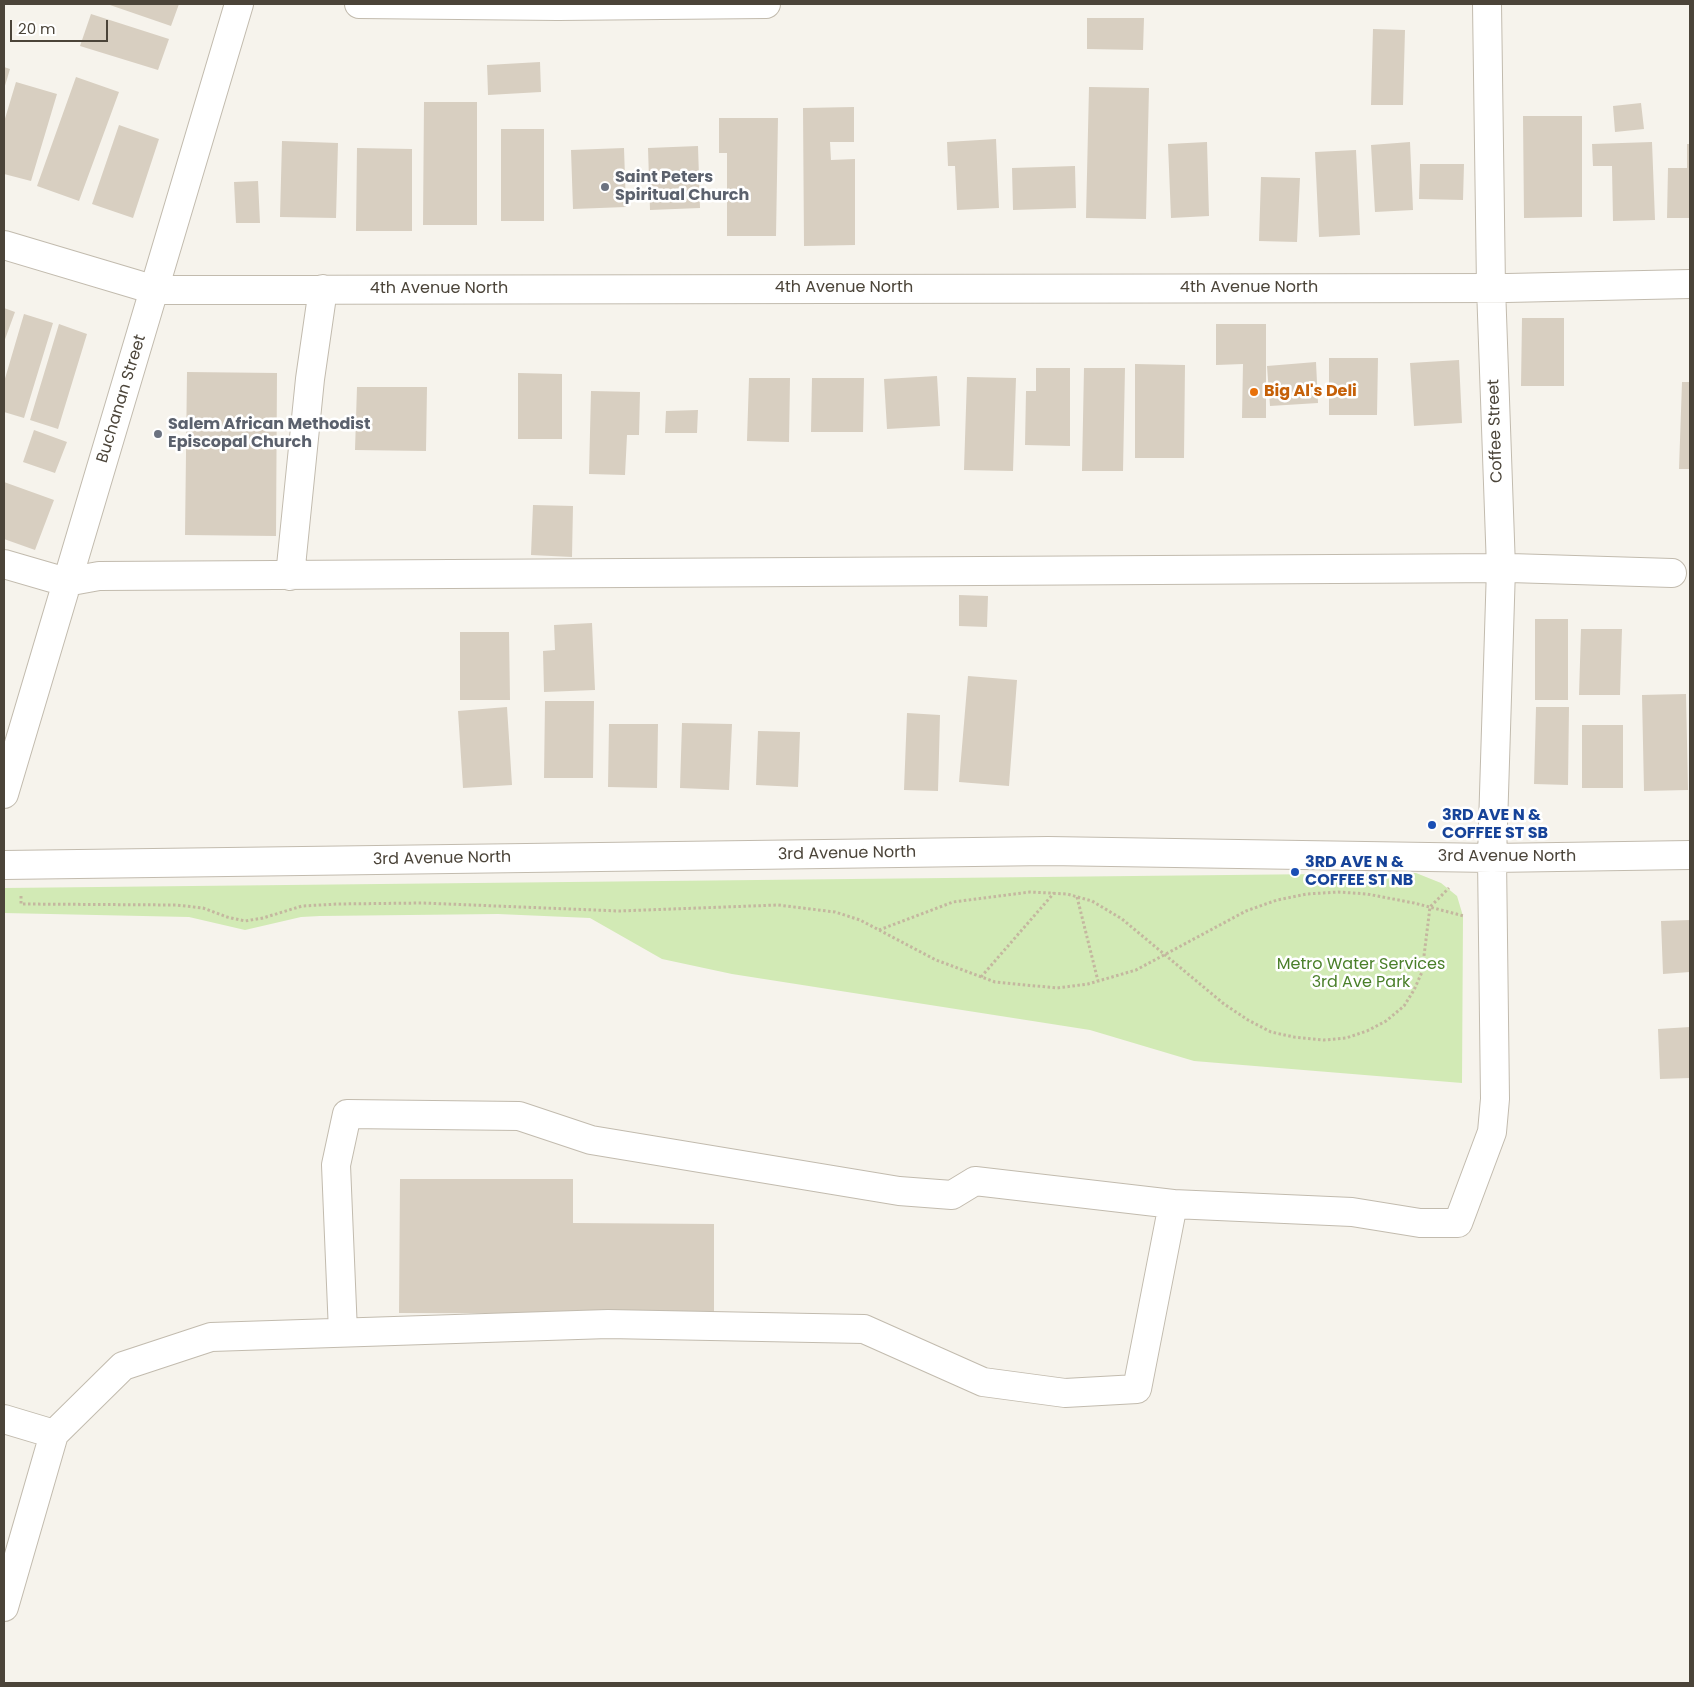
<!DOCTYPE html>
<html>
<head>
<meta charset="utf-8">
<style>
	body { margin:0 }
	#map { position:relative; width:1694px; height:1687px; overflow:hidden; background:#f6f3ec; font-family:Poppins,sans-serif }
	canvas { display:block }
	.frame { position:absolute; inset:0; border:5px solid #4b4439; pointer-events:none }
	.scale { position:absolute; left:10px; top:20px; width:98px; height:22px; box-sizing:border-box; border:2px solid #4b4439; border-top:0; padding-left:6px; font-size:15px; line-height:18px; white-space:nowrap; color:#4b4439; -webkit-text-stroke:4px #fff; paint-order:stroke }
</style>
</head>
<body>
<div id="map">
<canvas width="1694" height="1687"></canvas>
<div class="frame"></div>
<div class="scale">20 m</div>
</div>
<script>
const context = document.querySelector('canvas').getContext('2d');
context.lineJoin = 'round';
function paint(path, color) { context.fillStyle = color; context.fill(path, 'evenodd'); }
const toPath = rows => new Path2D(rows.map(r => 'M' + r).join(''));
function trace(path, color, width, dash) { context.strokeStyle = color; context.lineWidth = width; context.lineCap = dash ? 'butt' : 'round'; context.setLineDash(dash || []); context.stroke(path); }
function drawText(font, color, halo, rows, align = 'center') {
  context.font = font + ' Poppins,sans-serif'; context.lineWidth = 5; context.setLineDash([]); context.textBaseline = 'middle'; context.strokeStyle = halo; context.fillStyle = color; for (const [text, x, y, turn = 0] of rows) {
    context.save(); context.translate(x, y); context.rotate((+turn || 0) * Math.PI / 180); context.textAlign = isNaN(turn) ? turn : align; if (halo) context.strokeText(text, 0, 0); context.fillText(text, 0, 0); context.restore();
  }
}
const green = toPath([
	[1416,873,1441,883,1457,896,1463,916,1462,1083,1194,1061,1090,1030,732,974,662,959,590,918,498,914,320,916,301,917,245,930,189,917,4,913,4,888]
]);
const building = toPath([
	[107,4,179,4,171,26],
	[91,14,169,39,158,70,80,46],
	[1087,18,1144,18,1143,50,1087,49],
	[1373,29,1405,30,1403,105,1371,105],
	[540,62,541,92,488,95,487,65],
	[4,67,10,69,4,89],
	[76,77,119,92,79,201,37,186],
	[16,82,57,94,31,181,4,174,4,122],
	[1089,87,1149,88,1146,219,1086,218],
	[424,102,477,102,477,225,423,225],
	[1641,103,1644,129,1615,132,1613,106],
	[854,107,854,142,830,142,831,160,855,159,855,245,804,246,803,108],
	[1523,116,1582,116,1582,217,1524,218],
	[719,118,778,118,776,236,727,236,727,153,719,153],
	[119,125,159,139,133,218,92,204],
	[501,129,544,129,544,221,501,221],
	[996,139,999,208,957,210,955,166,948,166,947,142],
	[282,141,338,143,336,218,280,217],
	[1207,142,1209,216,1171,218,1168,144],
	[1410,142,1413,210,1375,212,1371,145],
	[1652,142,1655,220,1613,221,1612,166,1593,166,1592,144],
	[1687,144,1690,144,1690,218,1667,218,1668,168,1687,168],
	[698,146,700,208,650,210,648,148],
	[357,148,412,149,412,231,356,231],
	[624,148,626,207,573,209,571,150],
	[1356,150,1360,235,1319,237,1315,152],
	[1420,164,1464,164,1463,200,1419,199],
	[1075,166,1076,208,1013,210,1012,168],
	[1261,177,1300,178,1297,242,1259,241],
	[258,181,260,223,236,223,234,182],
	[4,308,15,312,4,342],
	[24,314,53,323,24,418,4,412,4,382],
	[1522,318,1564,318,1564,386,1521,386],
	[59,324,87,334,58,429,30,420],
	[1216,324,1266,324,1266,418,1242,418,1243,364,1216,365],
	[1329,358,1378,358,1377,415,1329,415],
	[1459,360,1462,423,1414,426,1410,363],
	[1316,362,1318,403,1270,406,1267,366],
	[1135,364,1185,365,1184,458,1135,458],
	[1036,368,1070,368,1070,446,1025,445,1026,391,1036,391],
	[1084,368,1125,368,1123,471,1082,471],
	[187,372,277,373,276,536,185,535],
	[518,373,562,374,562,439,518,439],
	[937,376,940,426,887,429,884,379],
	[967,377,1016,378,1013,471,964,470],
	[749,378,790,378,789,442,747,441],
	[812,378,864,378,863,432,811,432],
	[1682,382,1690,382,1690,469,1679,469],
	[357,387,427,387,426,451,355,450],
	[591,391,640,392,639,435,627,435,625,475,589,474],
	[698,410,697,433,665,433,666,411],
	[34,430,67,442,55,473,23,462],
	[4,482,54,500,35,550,4,539],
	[533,505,573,506,572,557,531,555],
	[959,595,988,596,987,627,959,626],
	[1535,619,1568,619,1568,700,1535,700],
	[592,623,595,690,544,692,543,651,555,650,554,625],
	[1581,629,1622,629,1620,695,1579,695],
	[460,632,509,632,510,700,460,700],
	[968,676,1017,680,1009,786,959,782],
	[1686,694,1688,790,1644,791,1642,695],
	[545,701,594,701,593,778,544,778],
	[507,707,512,785,463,788,458,711],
	[1536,707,1569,707,1568,785,1534,784],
	[907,713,940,715,938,791,904,790],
	[682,723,732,724,729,790,680,788],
	[609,724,658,724,657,788,608,787],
	[1582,725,1623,725,1623,788,1582,788],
	[758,731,800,732,798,787,756,785],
	[1690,920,1690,972,1663,974,1661,921],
	[1690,1027,1690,1078,1660,1079,1658,1029],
	[400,1179,573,1179,573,1223,714,1224,714,1314,399,1313]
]);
const path = toPath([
	[21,896,21,904,176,905,203,908,227,917,245,921,263,918,302,906,338,904,423,903,619,911,778,905,835,912,860,920,936,960,995,982,1057,988,1088,984,1136,970,1246,911,1277,900,1307,894,1338,892,1367,894,1414,903,1464,916],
	[1077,897,1098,981],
	[879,930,953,902,1030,892,1067,894,1092,901,1122,919,1224,1004,1248,1020,1271,1032,1294,1037,1324,1040,1346,1038,1367,1031,1386,1021,1404,1006,1414,990,1422,972,1430,907,1449,888],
	[981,977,1054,893]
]);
const minor = toPath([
	[359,4,558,6,766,4],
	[4,245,155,290,1507,288,1690,284],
	[4,564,66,582,99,576,1510,568,1672,573],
	[290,576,310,379,323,289],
	[4,794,239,4],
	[4,865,1048,851,1492,858,1690,855],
	[343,1332,336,1165,347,1114,519,1116,591,1140,899,1191,952,1195,975,1181,1173,1204],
	[4,1419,54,1434,4,1607],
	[54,1434,123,1366,211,1337,608,1324,864,1329,983,1382,1065,1393,1137,1389,1173,1204,1352,1212,1420,1223,1458,1223,1492,1132,1495,1099,1492,858,1501,568,1491,287,1487,4]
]);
const markers = [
	[605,187,5,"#6b7280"],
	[1254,392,5,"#e8710a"],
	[158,434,5,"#6b7280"],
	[1432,825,5,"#1a4fb4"],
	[1295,872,5,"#1a4fb4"]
];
const worshipNames = [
	["Saint Peters",615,178],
	["Spiritual Church",615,196],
	["Salem African Methodist",168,425],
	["Episcopal Church",168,443]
];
const streetNames = [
	["4th Avenue North",844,288],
	["4th Avenue North",1249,288],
	["4th Avenue North",439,289],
	["Buchanan Street",122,399,-73],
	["Coffee Street",1496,431,-92],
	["3rd Avenue North",847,854,-1],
	["3rd Avenue North",1507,857],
	["3rd Avenue North",442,859,-1]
];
const foodNames = [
	["Big Al's Deli",1264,392]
];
const transitNames = [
	["3RD AVE N &",1442,816],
	["COFFEE ST SB",1442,834],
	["3RD AVE N &",1305,863],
	["COFFEE ST NB",1305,881]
];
const parkNames = [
	["Metro Water Services",1361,965],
	["3rd Ave Park",1361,983]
];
paint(green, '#d2eab5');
paint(building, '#d8cfc1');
trace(minor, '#c2bbae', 30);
trace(path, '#c4b79f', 3, [2.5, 2.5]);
trace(minor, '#fff', 28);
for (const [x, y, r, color] of markers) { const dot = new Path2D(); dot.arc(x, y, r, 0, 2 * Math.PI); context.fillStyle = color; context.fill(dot); trace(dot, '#fff', 2); }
drawText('bold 16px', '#5b616d', '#fff', worshipNames, 'left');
drawText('16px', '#4b4439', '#fff', streetNames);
drawText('bold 16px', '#c56008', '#fff', foodNames, 'left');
drawText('bold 16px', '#164399', '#fff', transitNames, 'left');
drawText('16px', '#4a7f2a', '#fff', parkNames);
</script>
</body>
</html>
